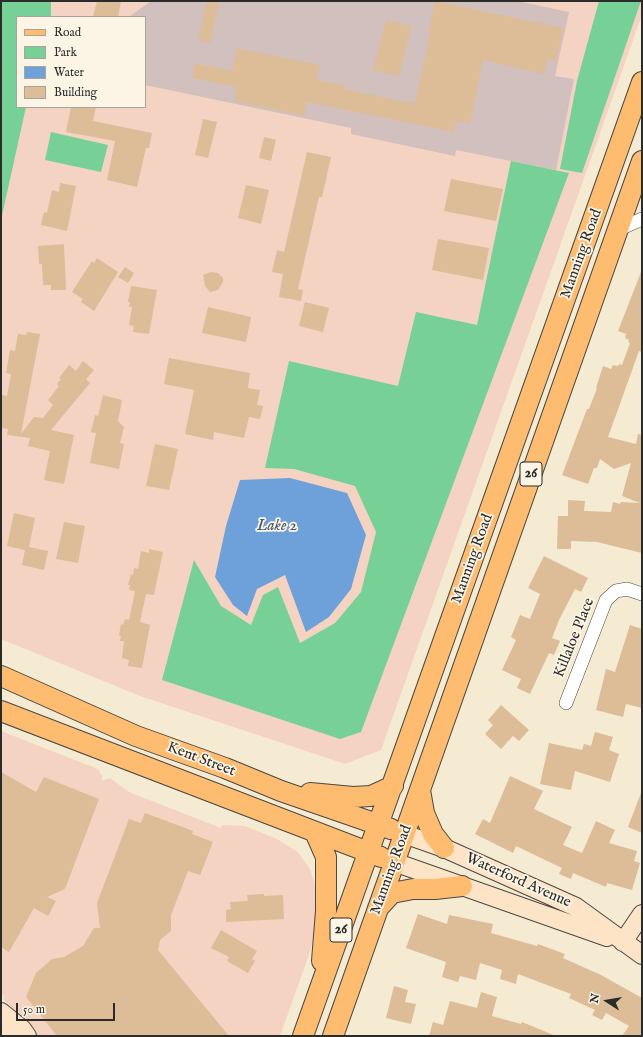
<!DOCTYPE html>
<html>
<head>
<meta charset="utf-8">
<style>
	body { margin:0 }
	#map { position:relative; width:643px; height:1037px; overflow:hidden; background:#f5ebd3; font-family:"IM FELL English",serif }
	canvas { display:block }
	.frame { position:absolute; inset:0; border:2px solid #2b2b2b; pointer-events:none }
	.legend { position:absolute; left:16px; top:16px; width:130px; height:92px; box-sizing:border-box; background:#fcf5e5; border:1px solid #a8a49b; margin:0; padding:5px 7px; list-style:none; font-size:12px; color:#2b2b2b }
	.legend li { display:flex; align-items:center; gap:8px; height:20px }
	.legend b { width:20px; border:1px solid #a8a49b }
	.north { position:absolute; left:587px; top:981px; width:40px; height:40px; -webkit-text-stroke:3px #fcf5e5; paint-order:stroke; rotate:282deg; font-size:11px; font-weight:700; line-height:16px; text-align:center; color:#2b2b2b }
	.north::after { content:''; display:block; margin:auto; width:14px; height:18px; background:#2b2b2b; clip-path:polygon(50% 0,100% 100%,50% 72%,0 100%) }
	.scale { position:absolute; left:16px; top:1003px; width:99px; height:18px; box-sizing:border-box; border:2px solid #2b2b2b; border-top:0; padding-left:5px; font-size:12px; line-height:14px; white-space:nowrap; color:#2b2b2b; -webkit-text-stroke:3px #fcf5e5; paint-order:stroke }
</style>
</head>
<body>
<div id="map">
<canvas width="643" height="1037"></canvas>
<div class="frame"></div>
<ul class="legend">
<li><b style="height:5px;background:#fdbc70"></b>Road</li>
<li><b style="height:11px;background:#77d197"></b>Park</li>
<li><b style="height:11px;background:#6ea0d9"></b>Water</li>
<li><b style="height:11px;background:#ddbc98"></b>Building</li>
</ul>
<div class="north">N</div>
<div class="scale">50 m</div>
</div>
<script>
const context = document.querySelector('canvas').getContext('2d');
context.lineJoin = 'round';
function paint(path, color) { context.fillStyle = color; context.fill(path, 'evenodd'); }
const toPath = rows => new Path2D(rows.map(r => 'M' + r).join(''));
function trace(path, color, width, dash) { context.strokeStyle = color; context.lineWidth = width; context.lineCap = dash ? 'butt' : 'round'; context.setLineDash(dash || []); context.stroke(path); }
function drawText(font, color, halo, rows, align = 'center') {
  context.font = font + ' "IM FELL English",serif'; context.lineWidth = 3.5; context.setLineDash([]); context.textBaseline = 'middle'; context.strokeStyle = halo; context.fillStyle = color; for (const [text, x, y, turn = 0] of rows) {
    context.save(); context.translate(x, y); context.rotate((+turn || 0) * Math.PI / 180); context.textAlign = isNaN(turn) ? turn : align; if (halo) context.strokeText(text, 0, 0); context.fillText(text, 0, 0); context.restore();
  }
}
const built = toPath([
	[1,1,642,1,642,15,381,750,345,764,140,696,1,639],
	[17,17,145,17,145,107,17,107],
	[1,731,98,769,102,776,102,781,110,778,129,792,221,828,222,825,245,826,277,839,298,852,310,869,314,881,318,910,315,931,310,952,280,1036,36,1036,14,1013,13,1009,3,999,4,996,1,994]
]);
const industrial = toPath([
	[151,1,517,1,569,12,555,76,574,79,556,170,456,150,455,156,351,134,351,128,145,85,145,17,129,17]
]);
const green = toPath([
	[1,1,51,1,51,17,17,17,17,107,26,107,1,220],
	[599,1,641,1,582,173,560,169,577,81],
	[51,132,108,145,101,172,45,160],
	[511,161,569,173,361,732,340,739,162,680,194,560,221,606,251,625,263,595,278,587,300,643,335,623,361,592,376,532,355,486,294,469,265,468,289,361,398,386,416,312,477,325]
]);
const water = toPath([
	[290,478,347,493,366,535,351,589,329,617,306,632,285,575,257,589,247,616,233,605,215,577,226,526,240,480]
]);
const building = toPath([
	[97,1,121,1,118,17,93,17],
	[207,1,219,1,210,43,198,40],
	[435,1,563,28,556,61,547,59,544,74,483,60,470,124,456,121,454,132,307,102,304,116,234,101,237,87,192,78,195,63,232,71,237,48,320,65,317,80,344,85,344,89,415,104,430,34,428,34],
	[386,20,411,26,399,76,373,70],
	[71,107,96,107,93,121,152,133,149,148,146,148,137,187,107,180,115,141,66,132],
	[203,119,217,122,208,158,195,155],
	[264,137,276,140,271,161,259,158],
	[307,152,331,157,322,197,319,197,298,289,303,290,301,301,279,297,283,274,272,272,277,250,284,252],
	[451,179,503,189,496,221,444,211],
	[60,183,76,186,67,231,41,225,44,212,47,213,52,190,59,192],
	[246,185,269,190,261,224,238,218],
	[438,239,489,248,483,280,432,270],
	[64,244,66,290,51,290,51,285,43,285,42,264,39,264,38,246],
	[97,258,118,272,94,311,81,302,83,299,72,292,92,261,94,263],
	[125,267,134,273,128,283,118,277],
	[211,272,218,273,223,278,223,282,218,290,210,292,205,286,203,275],
	[641,272,642,352,639,351,608,437,636,444,638,434,642,435,642,553,597,542,571,541,571,549,557,549,558,516,568,516,568,500,585,501,584,511,611,512,613,502,620,504,621,502,640,503,622,496,631,463,614,469,600,459,597,468,594,468,588,484,562,475,587,409,589,409,597,388,596,388,603,366,611,369,613,365,618,366,619,364,622,365,630,343,628,342,629,340,625,338,626,334,618,331],
	[131,286,157,290,149,334,133,332,134,326,129,325,132,307,129,307,130,302,128,302],
	[305,302,329,308,323,332,299,326],
	[208,307,251,317,246,342,202,333],
	[27,332,40,334,21,434,34,417,43,418,53,405,48,400,59,386,57,384,61,379,59,378,69,365,76,371,83,361,94,370,86,379,90,383,51,430,74,435,64,484,44,480,50,451,28,446,30,438,7,435,8,429,1,428,2,395,7,396,11,374,6,373,10,350,15,351,18,334,26,335],
	[169,358,250,373,248,388,260,390,257,405,263,406,260,419,249,417,244,438,214,432,213,440,185,434,194,390,164,384],
	[103,395,122,400,118,421,124,427,120,443,124,444,119,469,90,463,96,433,91,432,95,415,98,416],
	[155,444,178,449,169,490,146,486],
	[14,513,35,518,29,547,48,551,44,570,22,565,25,550,7,546],
	[64,522,85,526,78,563,56,559],
	[149,549,163,552,154,595,146,594,140,622,150,625,142,668,128,666,129,660,122,658,124,641,120,641,121,636,119,635,121,624,123,625,125,619,129,620,135,591,129,590,130,585,128,585,131,574,133,575,134,568,138,569,141,551,149,553],
	[544,556,588,578,581,592,575,589,559,620,552,638,560,641,554,655,549,653,530,694,517,688,521,679,502,670,516,640,511,637,520,615,530,619,540,594,528,588],
	[630,625,642,629,642,708,626,704,623,717,596,710,606,669,615,672],
	[501,705,529,730,519,741,513,736,501,749,485,734,493,725,488,720],
	[595,732,613,737,609,750,619,754,610,782,575,771,571,790,540,784,549,743,582,750,584,744,591,746],
	[1,772,36,792,44,777,99,799,65,889,47,897,56,901,48,916,34,908,9,952,1,947],
	[510,776,543,791,534,809,572,827,563,845,582,853,596,821,615,830,609,843,637,851,634,861,640,863,632,890,607,883,606,887,573,873,571,879,559,874,562,868,516,846,513,853,475,834,483,819,490,823],
	[641,793,642,793,642,833,628,827],
	[145,813,193,831,192,834,213,842,200,875,188,871,171,915,171,931,160,940,158,950,229,1036,57,1036,26,997,36,973,52,959,64,957,83,946,94,928,100,928,97,903,129,819,141,823],
	[264,894,264,896,283,895,284,919,226,922,226,910,231,909,230,902,248,901,247,895],
	[418,914,447,924,449,915,493,924,491,933,537,946,538,944,565,954,563,958,601,975,642,998,642,1036,622,1036,629,1026,606,1013,602,1020,592,1015,595,1010,569,998,571,994,518,974,516,984,500,979,502,970,480,963,476,980,460,976,458,982,442,977,446,962,406,948],
	[221,930,257,951,252,959,255,961,248,973,227,961,229,957,211,948],
	[394,986,408,990,405,1002,416,1004,411,1024,386,1018],
	[481,992,497,997,492,1016,521,1024,522,1022,556,1036,429,1036,433,1022,443,1025,450,1001,477,1008]
]);
const street = toPath([
	[617,230,642,219],
	[566,703,606,600,616,591,627,589,642,594]
]);
const secondary = toPath([
	[404,834,444,848,576,907,642,955],
	[394,862,607,937],
	[623,942,642,914],
	[1,1012,22,1029,27,1036],
	[1,1028,9,1036]
]);
const primary = toPath([
	[1,676,136,736,225,768,281,791,391,829],
	[1,711,381,857],
	[420,790,424,813,433,834,444,848],
	[310,793,353,797,371,796,393,786],
	[315,832,326,857,326,911,322,961],
	[378,908,392,893,413,889,435,889,462,886],
	[303,1036,642,82],
	[333,1036,642,161]
]);
const shields = [
	[531,474,22],
	[341,930,22]
];
const shieldNames = [
	["26",531,474],
	["26",341,930]
];
const streetNames = [
	["Manning Road",582,254,-70],
	["Manning Road",473,559,-70],
	["Killaloe Place",575,638,-68],
	["Kent Street",201,760,21],
	["Manning Road",392,870,-70],
	["Waterford Avenue",518,881,24]
];
const waterNames = [
	["Lake 2",277,527]
];
paint(built, '#f5d3c2');
paint(industrial, '#d1c0bd');
paint(green, '#77d197');
paint(water, '#6ea0d9');
paint(building, '#ddbc98');
trace(street, '#494844', 14);
trace(secondary, '#494844', 20);
trace(primary, '#494844', 22);
trace(street, '#fff', 13);
trace(secondary, '#fee4c6', 18);
trace(primary, '#fdbc70', 20);
for (const [x, y, w] of shields) { const box = new Path2D(); box.roundRect(x - w / 2, y - 12, w, 24, 3); context.fillStyle = '#fcf5e5'; context.fill(box); trace(box, '#2b2b2b', 1); }
drawText('bold 14px', '#2b2b2b', null, shieldNames);
drawText('15px', '#2b2b2b', '#fcf5e5', streetNames);
drawText('italic 16px', '#465a71', '#fcf5e5', waterNames);
</script>
</body>
</html>
